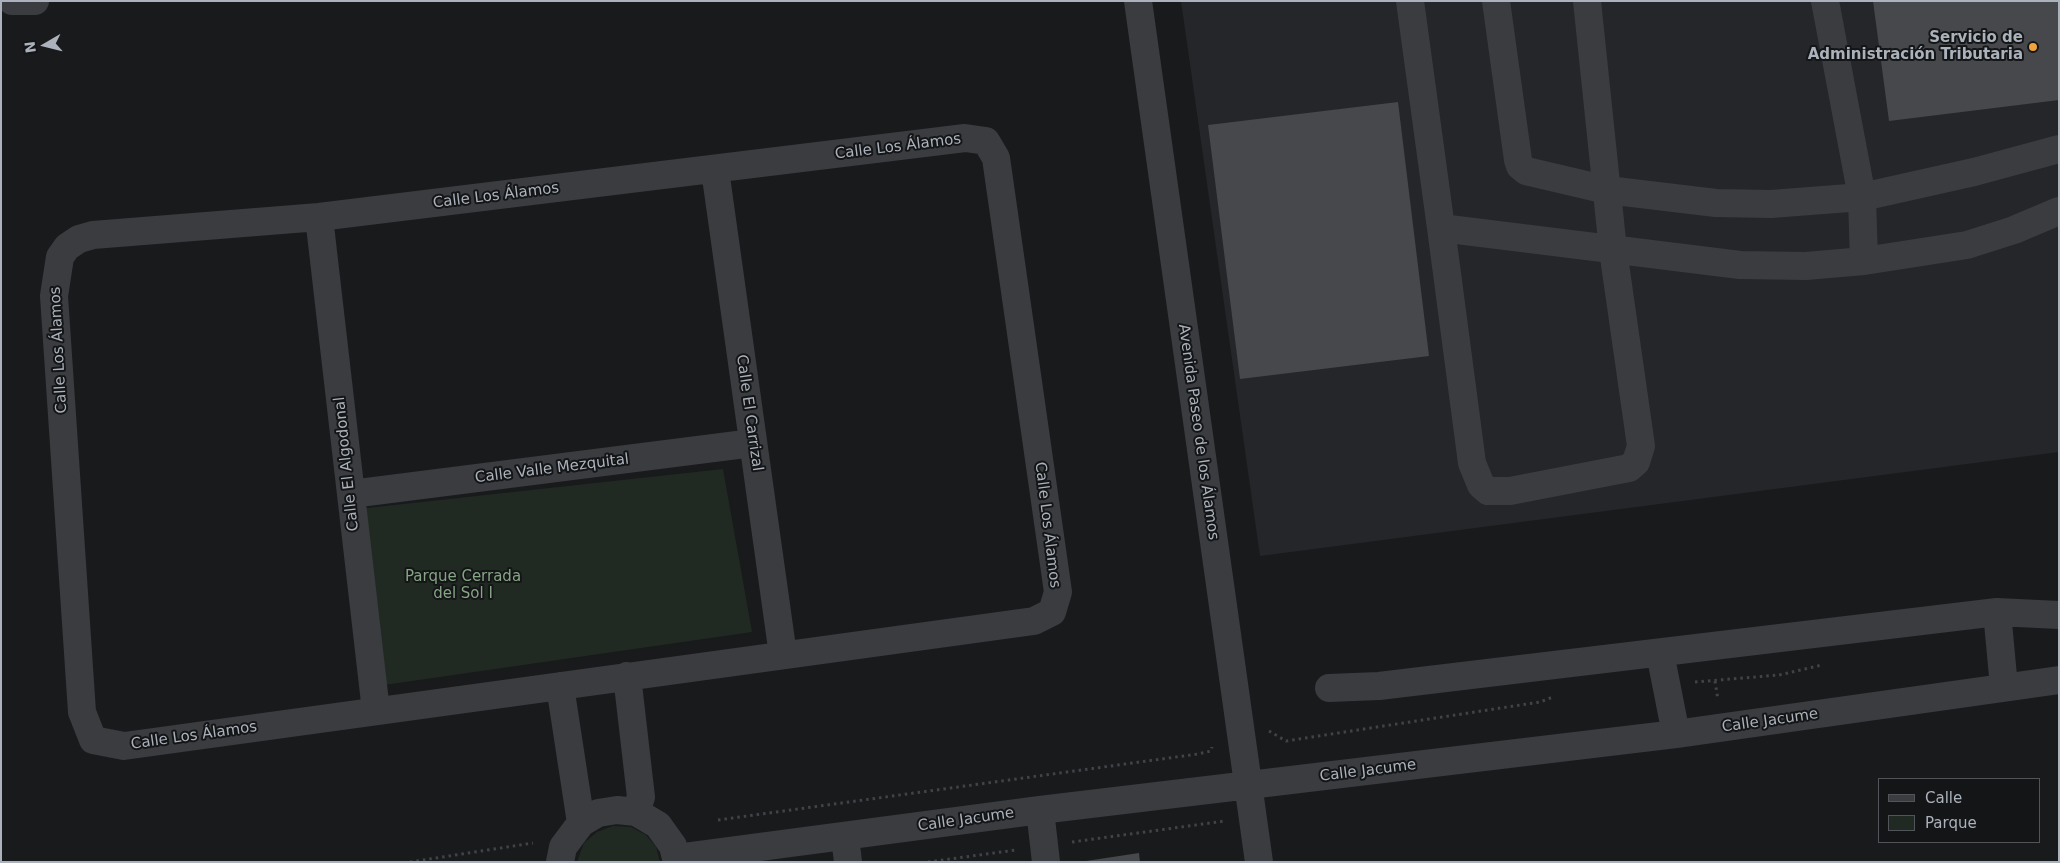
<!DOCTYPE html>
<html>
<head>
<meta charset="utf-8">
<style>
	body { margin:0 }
	#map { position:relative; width:2060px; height:863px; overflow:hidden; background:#191a1c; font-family:"DejaVu Sans",sans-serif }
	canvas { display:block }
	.frame { position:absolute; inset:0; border:2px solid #acb2bb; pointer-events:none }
	.legend { position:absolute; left:1878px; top:778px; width:162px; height:65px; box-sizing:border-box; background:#141517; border:1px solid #515459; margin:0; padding:6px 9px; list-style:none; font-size:15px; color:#acb2bb }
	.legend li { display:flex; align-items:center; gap:10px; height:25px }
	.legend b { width:25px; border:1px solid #515459 }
	.north { position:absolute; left:20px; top:20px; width:50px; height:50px; -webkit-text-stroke:4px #141517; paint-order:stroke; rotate:262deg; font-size:14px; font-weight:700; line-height:20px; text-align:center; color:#acb2bb }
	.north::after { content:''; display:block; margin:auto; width:18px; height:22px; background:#acb2bb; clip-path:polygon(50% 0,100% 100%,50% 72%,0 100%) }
</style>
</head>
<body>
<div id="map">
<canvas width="2060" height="863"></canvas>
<div class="frame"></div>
<ul class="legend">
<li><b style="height:6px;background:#3a3c40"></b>Calle</li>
<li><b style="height:14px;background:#212a22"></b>Parque</li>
</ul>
<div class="north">N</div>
</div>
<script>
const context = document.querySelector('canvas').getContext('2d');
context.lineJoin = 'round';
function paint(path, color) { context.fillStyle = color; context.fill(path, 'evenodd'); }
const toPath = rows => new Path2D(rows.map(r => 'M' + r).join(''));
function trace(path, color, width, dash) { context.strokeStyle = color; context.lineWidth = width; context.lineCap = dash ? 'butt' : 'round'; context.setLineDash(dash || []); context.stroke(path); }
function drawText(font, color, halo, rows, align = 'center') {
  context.font = font + ' "DejaVu Sans",sans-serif'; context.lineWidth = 4; context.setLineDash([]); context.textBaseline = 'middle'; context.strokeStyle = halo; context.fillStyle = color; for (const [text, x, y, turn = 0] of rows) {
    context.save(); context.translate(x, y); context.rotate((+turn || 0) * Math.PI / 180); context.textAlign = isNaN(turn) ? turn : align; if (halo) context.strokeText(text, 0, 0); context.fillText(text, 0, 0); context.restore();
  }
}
const built = toPath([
	[1181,1,2059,1,2059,452,1260,556]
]);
const green = toPath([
	[723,469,752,632,384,685,358,509],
	[613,826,631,827,646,835,656,847,660,862,577,862,584,843,597,832]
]);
const building = toPath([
	[1873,1,2059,1,2059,100,1889,121],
	[1398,102,1429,356,1240,379,1208,125],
	[1139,853,1140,862,1086,862,1086,861]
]);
const path = toPath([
	[1715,681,1718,700],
	[1695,682,1779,675,1822,665],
	[1269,731,1286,741,1540,702,1553,697],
	[718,820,1198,754,1211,751,1212,747],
	[1072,842,1225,821],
	[410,862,533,843],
	[928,862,1016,850]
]);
const minor = toPath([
	[12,1,35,1],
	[1138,1,1259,862],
	[1410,1,1441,228,1740,265,1806,266,1864,261,1967,245,2014,230,2059,211],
	[1496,1,1518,160,1520,166,1526,171,1607,190,1716,203,1771,204,1862,197,1864,261],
	[1825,1,1862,197,1974,172,2059,149],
	[965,138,986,141,996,158,1058,592,1052,612,1034,621,124,746,93,740,82,712,54,296,60,257,67,247,79,239,93,235,319,217,965,138],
	[715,170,783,655],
	[319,217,376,711],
	[1441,228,1472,463,1481,485,1488,491,1510,491,1629,468,1636,462,1641,446,1613,250,1587,1],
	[351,494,753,443],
	[1997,612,2004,687],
	[1660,653,1676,734],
	[627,676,641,797,636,812],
	[560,686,581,823],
	[1329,688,1379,686,1997,612,2059,615],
	[1040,810,1046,862],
	[845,836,848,862],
	[677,858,1040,810,1676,734,2059,680],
	[560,862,563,847,581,823,598,813,617,810,636,812,658,825,673,846,677,862]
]);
const markers = [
	[2033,47,5,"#eea33e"]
];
const poiNames = [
	["Servicio de",2023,38],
	["Administración Tributaria",2023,55]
];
const streetNames = [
	["Calle Los Álamos",898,147,-7],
	["Calle Los Álamos",496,196,-7],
	["Calle Los Álamos",59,350,-93],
	["Calle El Carrizal",749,413,82],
	["Avenida Paseo de los Álamos",1198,432,82],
	["Calle El Algodonal",347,464,-96],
	["Calle Valle Mezquital",552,469,-7],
	["Calle Los Álamos",1047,525,83],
	["Calle Jacume",1770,721,-8],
	["Calle Los Álamos",194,736,-8],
	["Calle Jacume",1368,771,-7],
	["Calle Jacume",966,820,-8]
];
const parkNames = [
	["Parque Cerrada",463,577],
	["del Sol I",463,594]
];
paint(built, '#252629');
paint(green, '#212a22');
paint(building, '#46484c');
trace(path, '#404347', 3, [2.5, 4]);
trace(minor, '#3a3c40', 28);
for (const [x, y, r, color] of markers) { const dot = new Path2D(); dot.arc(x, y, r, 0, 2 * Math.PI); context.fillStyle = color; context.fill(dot); trace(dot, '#141517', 2); }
drawText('bold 15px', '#acb2bb', '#141517', poiNames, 'right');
drawText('15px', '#acb2bb', '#141517', streetNames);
drawText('15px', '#85a584', '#141517', parkNames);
</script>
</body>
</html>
